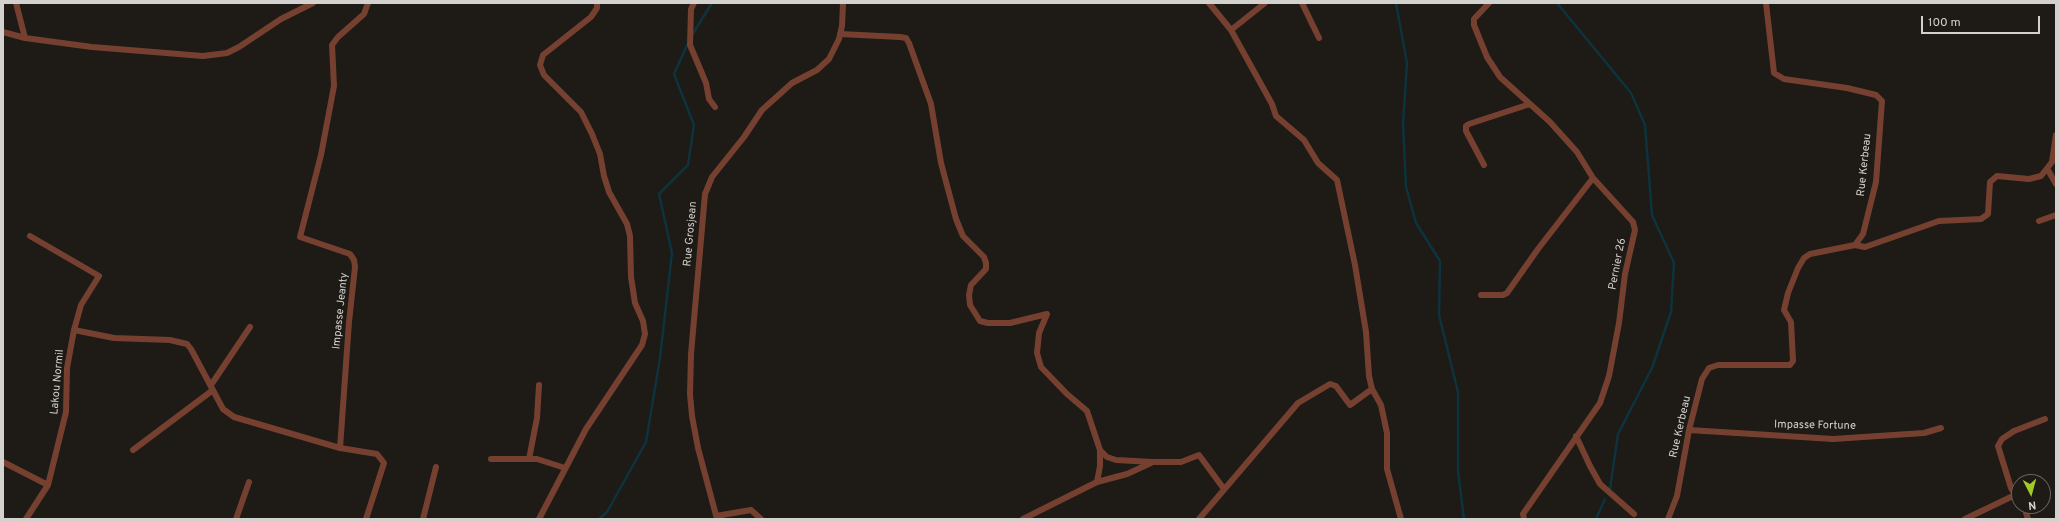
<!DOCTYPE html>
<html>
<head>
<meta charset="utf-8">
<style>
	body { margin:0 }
	#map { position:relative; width:2059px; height:522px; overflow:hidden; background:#1e1a15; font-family:Overpass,sans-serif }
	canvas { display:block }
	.frame { position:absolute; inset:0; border:4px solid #d3d1cd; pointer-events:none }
	.north { position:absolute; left:2011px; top:474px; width:40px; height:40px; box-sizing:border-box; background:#1e1a15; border:1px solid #66635f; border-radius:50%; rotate:174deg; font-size:11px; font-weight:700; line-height:16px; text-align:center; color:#d3d1cd }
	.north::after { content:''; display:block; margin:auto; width:14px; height:18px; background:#a1c92a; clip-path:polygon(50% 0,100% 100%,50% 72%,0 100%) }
	.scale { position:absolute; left:1921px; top:16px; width:119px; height:18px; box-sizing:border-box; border:2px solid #d3d1cd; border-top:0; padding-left:5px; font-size:12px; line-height:14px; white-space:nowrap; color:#d3d1cd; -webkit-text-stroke:3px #1e1a15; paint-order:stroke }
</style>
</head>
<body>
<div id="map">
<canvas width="2059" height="522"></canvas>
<div class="frame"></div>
<div class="north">N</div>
<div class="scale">100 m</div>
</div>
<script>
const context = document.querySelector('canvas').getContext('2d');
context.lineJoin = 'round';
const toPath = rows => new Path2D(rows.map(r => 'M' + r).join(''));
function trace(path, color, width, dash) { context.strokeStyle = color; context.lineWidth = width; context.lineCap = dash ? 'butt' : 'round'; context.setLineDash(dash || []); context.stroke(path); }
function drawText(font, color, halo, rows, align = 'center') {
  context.font = font + ' Overpass,sans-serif'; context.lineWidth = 3; context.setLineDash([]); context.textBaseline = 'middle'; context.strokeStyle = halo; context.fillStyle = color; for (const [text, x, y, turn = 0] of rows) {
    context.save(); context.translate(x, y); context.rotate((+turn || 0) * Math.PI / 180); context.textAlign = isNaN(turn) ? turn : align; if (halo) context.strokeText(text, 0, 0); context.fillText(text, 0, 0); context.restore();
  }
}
const stream = toPath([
	[1396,3,1407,63,1403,124,1406,187,1416,223,1440,261,1439,315,1458,392,1458,471,1464,519],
	[1557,3,1631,93,1645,125,1652,215,1674,263,1671,312,1652,368,1618,434,1610,489],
	[692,35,712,3],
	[599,519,607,512,646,442,660,358,672,253,659,194,688,165,694,125,674,74,689,41],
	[1596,519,1605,499]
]);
const minor = toPath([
	[16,3,25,38],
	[694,3,691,9,690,45,706,83,709,99,715,107],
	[1209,3,1231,30,1272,104,1276,116,1304,140,1318,163,1337,180,1355,265,1366,332,1369,376,1372,389,1381,405,1387,433,1387,469,1401,519],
	[1302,3,1319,38],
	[1489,3,1474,19,1474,25,1487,57,1500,77,1550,122,1577,152,1593,178,1633,222,1635,230,1625,274,1619,323,1609,376,1600,403,1523,514,1524,519],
	[1231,30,1265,3],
	[3,32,25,38,92,47,203,56,227,53,239,47,281,19,313,3],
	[840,34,900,37,906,38,909,43,931,104,941,163,956,219,963,236,984,257,986,263,986,269,971,285,969,295,970,305,980,321,988,323,1010,323,1047,314,1039,333,1037,353,1041,367,1067,394,1087,411,1100,450,1100,466,1097,482],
	[1484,165,1466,131,1466,126,1469,124,1530,104],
	[2048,170,2056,184],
	[2039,221,2056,215],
	[1855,245,1865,247,1939,221,1981,219,1988,214,1990,182,1997,176,2029,179,2041,176,2052,162,2056,135],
	[1481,295,1503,295,1507,293,1538,249,1593,178],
	[74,330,114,338,170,340,187,344,191,349,223,409,234,417,340,448],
	[211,385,250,327],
	[1689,430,1833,439,1924,433,1941,428],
	[1576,436,1590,466,1600,484,1634,514],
	[133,450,213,390],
	[1100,450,1107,457,1116,460,1153,462,1181,462,1199,455,1224,489],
	[491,459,537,459,565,468],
	[529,459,537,418,539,385],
	[3,462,48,485],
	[2019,500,2011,488,1998,446,2002,439,2014,431,2045,419],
	[2024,506,2028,519],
	[716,516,751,510,761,519],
	[26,519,48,485,66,412,67,368,74,330,81,305,99,276,30,236],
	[236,519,249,482],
	[366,519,384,463,377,454,340,448,349,322,355,267,354,260,350,254,300,237,321,155,334,86,332,45,338,37,364,14,368,3],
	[423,519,436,467],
	[539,519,586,429,642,345,645,334,643,321,635,303,631,277,630,236,627,224,609,192,604,176,600,154,592,134,581,112,544,75,540,65,543,55,591,17,597,8,597,3],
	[717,519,698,448,692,416,690,394,691,354,705,194,712,177,744,137,762,110,792,83,817,70,829,59,839,39,842,26,843,3],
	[1023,519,1097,482,1127,474,1151,463],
	[1199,519,1298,403,1330,384,1336,386,1350,405,1372,389],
	[1668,519,1677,496,1689,430,1702,379,1709,368,1718,365,1790,365,1793,361,1791,322,1784,310,1788,293,1798,268,1804,258,1810,254,1855,245,1863,234,1876,182,1882,101,1876,95,1847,88,1784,79,1774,73,1766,3],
	[1965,519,2015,495]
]);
const streetNames = [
	["Rue Kerbeau",1865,165,-84],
	["Rue Grosjean",691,234,-85],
	["Pernier 26",1618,264,-79],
	["Impasse Jeanty",341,311,-84],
	["Lakou Normil",58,382,-85],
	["Impasse Fortune",1815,426,1],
	["Rue Kerbeau",1681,427,-77]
];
trace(stream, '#0d333e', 2.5);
trace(minor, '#764031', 6);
drawText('11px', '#d3d1cd', '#1e1a15', streetNames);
</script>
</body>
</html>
